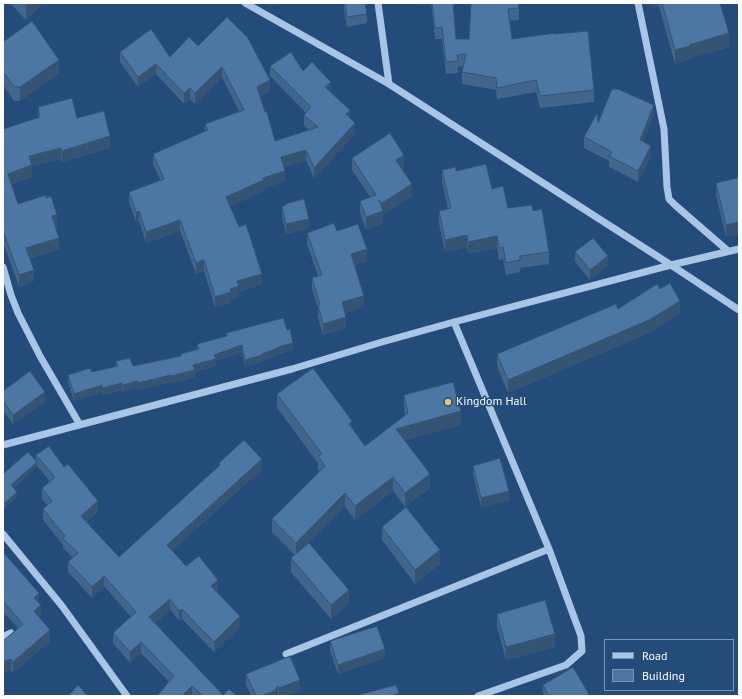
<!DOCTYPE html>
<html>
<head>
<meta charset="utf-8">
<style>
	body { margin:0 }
	#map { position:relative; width:742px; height:699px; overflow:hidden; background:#244c7b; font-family:"PT Sans",sans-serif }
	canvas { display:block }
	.frame { position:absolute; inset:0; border:4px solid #fff; pointer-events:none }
	.legend { position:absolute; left:604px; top:639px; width:130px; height:52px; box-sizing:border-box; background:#244c7b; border:1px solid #7c94b0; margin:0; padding:5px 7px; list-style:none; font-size:12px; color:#fff }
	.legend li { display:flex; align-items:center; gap:8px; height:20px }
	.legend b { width:20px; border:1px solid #7c94b0 }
</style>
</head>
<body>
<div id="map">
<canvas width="742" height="699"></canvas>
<div class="frame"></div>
<ul class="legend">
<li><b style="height:5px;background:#a8c5e5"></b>Road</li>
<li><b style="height:11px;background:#4c76a4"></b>Building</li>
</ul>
</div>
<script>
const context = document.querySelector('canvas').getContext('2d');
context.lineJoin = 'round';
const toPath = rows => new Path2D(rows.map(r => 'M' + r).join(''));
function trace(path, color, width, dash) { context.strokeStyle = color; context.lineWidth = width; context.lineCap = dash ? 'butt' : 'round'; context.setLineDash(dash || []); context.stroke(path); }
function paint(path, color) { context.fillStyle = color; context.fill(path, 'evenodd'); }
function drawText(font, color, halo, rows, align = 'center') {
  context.font = font + ' "PT Sans",sans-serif'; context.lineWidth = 3; context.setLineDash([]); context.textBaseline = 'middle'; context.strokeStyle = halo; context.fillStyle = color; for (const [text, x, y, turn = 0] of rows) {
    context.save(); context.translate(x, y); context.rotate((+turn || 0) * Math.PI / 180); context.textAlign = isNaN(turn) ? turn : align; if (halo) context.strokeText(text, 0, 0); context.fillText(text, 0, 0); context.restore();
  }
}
const minor = toPath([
	[245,3,389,84,671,265,739,310],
	[378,3,389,84],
	[638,3,664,129,667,187,669,199,675,205,728,251],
	[3,267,11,295,18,313,40,356,80,425],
	[454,322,549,549,581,636,582,651,566,665,478,696],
	[3,445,292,369,382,342,454,322,671,265,739,249],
	[3,534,62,606,127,696],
	[3,637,11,633],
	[286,654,549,549]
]);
const wall = toPath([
	[10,3,43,3,26,20],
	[344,3,365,3,367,14,367,23,347,27,344,10],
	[431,3,453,3,456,39,469,39,471,3,519,8,519,20,509,21,512,39,555,34,594,90,594,102,540,108,536,92,497,99,496,90,462,84,462,72,464,66,458,67,458,73,446,74,442,39,435,39],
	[652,3,720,3,729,47,690,58,690,59,675,64,659,6,653,8],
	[3,42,59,73,20,101,14,101,4,86,3,87],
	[198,46,270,91,260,96,275,141,309,130,304,125,304,115,306,113,270,76,270,66,303,71,331,92,350,118,355,134,314,178,306,160,284,167,285,181,264,188,264,191,230,206,262,284,239,292,239,297,231,299,231,303,215,307,204,271,196,274,180,231,146,243,139,221,136,222,129,202,129,192,160,180,153,164,153,154,205,131,205,124,239,111,222,77,195,104,190,99,184,104,156,74,138,87,120,62,120,52,170,57],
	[38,107,77,118,110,148,62,162,61,159,32,166,32,177,11,184,18,204,57,226,56,226,59,249,30,259,34,281,19,287,3,242,3,129,38,118],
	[654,115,643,142,651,157,638,182,609,167,609,161,584,148,584,137,598,123],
	[352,158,404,168,402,169,412,196,383,215,383,223,366,230,360,213,360,201,370,197,352,170],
	[442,170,456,171,492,189,508,208,533,211,549,252,549,264,520,268,520,272,506,275,503,259,499,260,497,248,468,254,467,247,445,252,439,223,439,211,448,209,442,182],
	[739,176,726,237,716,195,716,183,737,178],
	[282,207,309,228,286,234,282,216],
	[337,231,367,261,355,265,364,307,345,313,346,328,323,335,318,317,318,308,312,290,312,278,318,276,307,244,307,233],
	[575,252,608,265,590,280,575,262],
	[660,289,680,313,649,333,508,393,497,366,497,354,618,309],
	[226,333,293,350,282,353,262,361,262,362,245,367,242,352,216,361,216,366,195,372,195,377,171,384,171,382,138,390,138,388,123,392,122,390,102,395,102,392,74,401,68,382,68,375,92,372,116,366,116,361,133,366,181,356,181,354,197,349,197,344,226,337],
	[3,391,45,402,13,424,3,411],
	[277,394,352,428,365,446,405,416,404,409,404,395,461,425,404,440,430,488,405,507,393,491,355,520,345,507,309,543,349,603,331,619,291,572,291,558,295,555,272,532,272,519,319,472,318,470,318,463,277,408],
	[36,455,98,512,86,522,119,557,219,466,219,463,262,469,172,551,186,566,218,591,216,592,240,627,214,652,182,619,179,621,170,609,155,623,223,695,237,696,157,696,169,682,141,653,130,663,113,643,113,633,131,617,104,586,92,598,68,572,68,562,73,558,63,548,63,545,43,520,43,509,47,505,42,499,42,488,50,482,37,466,14,488,17,497,5,508,3,505,3,474,36,462],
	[473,466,509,500,481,507,473,475],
	[382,527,440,564,415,584,382,540],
	[3,552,39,603,41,616,39,617,50,641,13,673,11,670,3,673,3,641,18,628,3,612],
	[497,614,555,647,506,660,497,627],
	[330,641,385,658,338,674,330,650],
	[246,674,300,690,286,696,251,696,246,685],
	[543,685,589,696,544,696,543,694]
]);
const shadedWall = toPath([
	[29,3,43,3,26,20,26,6],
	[268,3,279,3,268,8],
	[653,3,659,3,659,6,653,8],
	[729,33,729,47,690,58,690,59,675,64,675,50,689,45],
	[59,60,59,73,20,101,20,87],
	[156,64,156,74,138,87,138,77],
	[222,67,222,77,195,104,195,93],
	[3,73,4,73,4,86,3,87],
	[270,80,270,91,257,97,257,87],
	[331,82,331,92,325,98,325,87],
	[190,88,190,99,184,104,184,93],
	[654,105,654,115,640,151,640,140],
	[350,110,350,121,346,114],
	[355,123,355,134,314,178,314,168],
	[110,136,110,148,62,162,62,151],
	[651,146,651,157,638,182,638,171],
	[61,148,61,159,32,166,32,177,8,185,8,174,29,156],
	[306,150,306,160,281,168,281,157],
	[404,155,404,168,396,173,396,160],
	[285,171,285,181,264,188,264,191,226,208,226,197,263,178],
	[412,184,412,196,383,215,383,223,366,230,366,217,382,211,382,203],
	[139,211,139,221,136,222,136,212],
	[57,215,57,226,52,227,52,216],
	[309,219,309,228,286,234,286,224],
	[180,220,180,231,146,243,146,232],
	[739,222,739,234,726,237,726,225],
	[467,235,467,247,445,252,445,240],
	[497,236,497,248,468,254,468,242],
	[59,238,59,249,26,260,26,248],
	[367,249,367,261,351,266,351,254],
	[608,256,608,265,590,280,590,270],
	[204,260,204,271,196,274,196,263],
	[34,270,34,281,19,287,19,275],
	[262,274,262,284,239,292,239,297,231,299,231,303,215,307,215,297,230,289,237,281],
	[364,296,364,307,342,314,342,302],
	[680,301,680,313,649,333,508,393,508,380],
	[346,317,346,328,323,335,323,324],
	[293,343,293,350,282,353,262,361,262,362,245,367,245,360,282,346],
	[242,345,242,352,216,361,216,366,195,372,195,377,171,384,171,376,214,355],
	[171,375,171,382,138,390,138,383],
	[138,381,138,388,123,392,123,385],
	[122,383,122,390,102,395,102,388],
	[102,385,102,392,74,401,74,394],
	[45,392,45,402,13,424,13,415],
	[461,411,461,425,396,443,396,429],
	[352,421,352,435,349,424],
	[262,459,262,469,167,556,167,545],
	[37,462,37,467,11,490,11,485],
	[430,474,430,488,405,507,405,493],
	[393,477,393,491,355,520,355,506],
	[509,491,509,500,481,507,481,498],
	[17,492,17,497,5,508,5,503],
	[345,493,345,507,296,556,296,543],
	[98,501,98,512,81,527,81,516],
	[440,550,440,564,415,584,415,570],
	[104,576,104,586,92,598,92,587],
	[218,580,218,591,211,596,211,586],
	[349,590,349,603,331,619,331,605],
	[39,593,39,603,34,608,34,598],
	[170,599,170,609,149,628,149,617],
	[41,605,41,616,34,622,34,611],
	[182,609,182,619,179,621,179,611],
	[240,616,240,627,214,652,214,642],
	[50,630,50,641,13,673,13,662],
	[555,634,555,647,506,660,506,647],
	[141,642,141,653,130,663,130,652],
	[385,649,385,658,338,674,338,665],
	[11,659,11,670,3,673,3,662],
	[300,680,300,690,286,696,279,696,279,688],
	[192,686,192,696,182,696],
	[278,686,278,696,261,696],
	[399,693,399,696,391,696]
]);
const building = toPath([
	[23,3,29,3,26,6,23,3],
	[345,3,365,3,367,14,347,17,345,3],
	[432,3,453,3,456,39,469,39,471,3,518,3,519,8,508,9,512,39,555,33,555,34,588,31,594,90,540,96,536,80,497,88,496,78,462,72,466,54,457,55,458,61,446,62,442,27,435,28,432,3],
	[662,3,720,3,729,33,689,45,690,46,675,50,662,3],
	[227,17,248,38,270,80,257,87,265,112,267,112,275,141,318,127,304,115,311,107,270,66,291,52,303,71,312,62,331,82,325,87,350,110,346,114,355,123,314,168,306,150,281,157,285,171,263,178,264,180,226,197,239,227,246,224,262,274,237,281,239,286,230,289,231,292,215,297,204,260,196,263,180,220,146,232,139,211,136,212,129,192,164,179,153,154,208,130,205,124,244,110,222,67,195,93,190,88,184,93,156,64,138,77,120,52,151,29,170,57,189,37,198,46,227,17],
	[32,21,59,60,20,87,14,87,4,73,3,73,3,54,4,53,3,53,3,42,32,21],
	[612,89,618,89,654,105,640,140,651,146,638,171,609,156,612,152,584,137,597,113,598,123,612,89],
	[72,98,77,118,104,111,110,136,62,151,61,148,29,156,32,165,8,174,18,204,46,195,46,198,51,196,57,215,52,216,59,238,26,248,34,270,19,275,3,231,3,129,40,117,38,107,72,98],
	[390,133,404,155,396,160,412,184,382,203,379,200,383,211,366,217,360,201,376,195,352,158,390,133],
	[486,164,492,189,503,186,508,208,532,205,533,211,542,209,549,252,520,256,520,260,506,263,503,247,499,248,497,236,468,242,467,235,445,240,439,211,451,208,442,170,456,167,456,171,486,164],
	[739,176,739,222,726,225,716,183,737,178,737,177,739,176],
	[304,199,309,219,286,224,282,207,288,203,304,199],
	[334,223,337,231,358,224,367,249,351,254,364,296,342,302,346,317,323,324,318,305,320,305,312,278,322,275,307,233,334,223],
	[593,238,608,256,590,270,575,252,593,238],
	[670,283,680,301,649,320,508,380,497,354,616,304,618,309,657,284,660,289,670,283],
	[283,318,287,330,290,329,293,343,282,346,262,354,262,355,245,360,242,345,214,355,216,359,193,365,195,370,171,376,171,375,138,383,138,381,123,385,122,383,102,388,102,385,74,394,68,375,90,368,92,372,118,366,116,361,130,358,133,366,181,356,181,354,199,349,197,344,227,336,226,333,283,318],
	[313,368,352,421,349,424,365,446,408,413,404,395,453,382,461,411,396,429,430,474,405,493,393,477,355,506,345,493,296,543,272,519,325,466,318,456,322,454,277,394,313,368],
	[30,371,45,392,13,415,3,401,3,391,30,371],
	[244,440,262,459,167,545,186,566,199,556,218,580,211,586,240,616,214,642,182,609,179,611,170,599,149,617,223,695,229,689,237,696,203,696,192,686,182,696,157,696,174,676,141,642,130,652,113,633,136,612,104,576,92,587,68,562,78,553,63,538,65,536,43,509,52,501,42,488,55,477,36,455,49,446,64,467,68,464,98,501,81,516,119,557,220,465,219,463,244,440],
	[28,452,37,462,11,485,17,492,5,503,3,501,3,474,28,452],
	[500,458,509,491,481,498,473,466,500,458],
	[406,507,440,550,415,570,382,527,406,507],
	[309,543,349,590,331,605,291,558,309,543],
	[3,552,39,593,34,598,41,605,34,611,50,630,13,662,11,659,3,662,3,641,23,624,3,601,3,552],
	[545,600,555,634,506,647,497,614,545,600],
	[377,626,385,649,338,665,330,641,377,626],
	[290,656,300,680,279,688,278,686,274,691,261,696,256,696,246,674,290,656],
	[573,667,589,694,586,696,549,696,543,685,573,667],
	[78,685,87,695,87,696,68,696,78,685],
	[396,685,399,693,391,696,354,696,396,685]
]);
const markers = [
	[448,402,4,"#eec56c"]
];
const poiNames = [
	["Kingdom Hall",456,402]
];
trace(minor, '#a8c5e5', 7);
paint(wall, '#41658d');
paint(shadedWall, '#355373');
paint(building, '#4c76a4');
trace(building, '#355373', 1);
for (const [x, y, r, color] of markers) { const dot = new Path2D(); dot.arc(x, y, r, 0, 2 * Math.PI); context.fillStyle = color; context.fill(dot); trace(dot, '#244c7b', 1.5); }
drawText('12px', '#fff', '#244c7b', poiNames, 'left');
</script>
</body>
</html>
